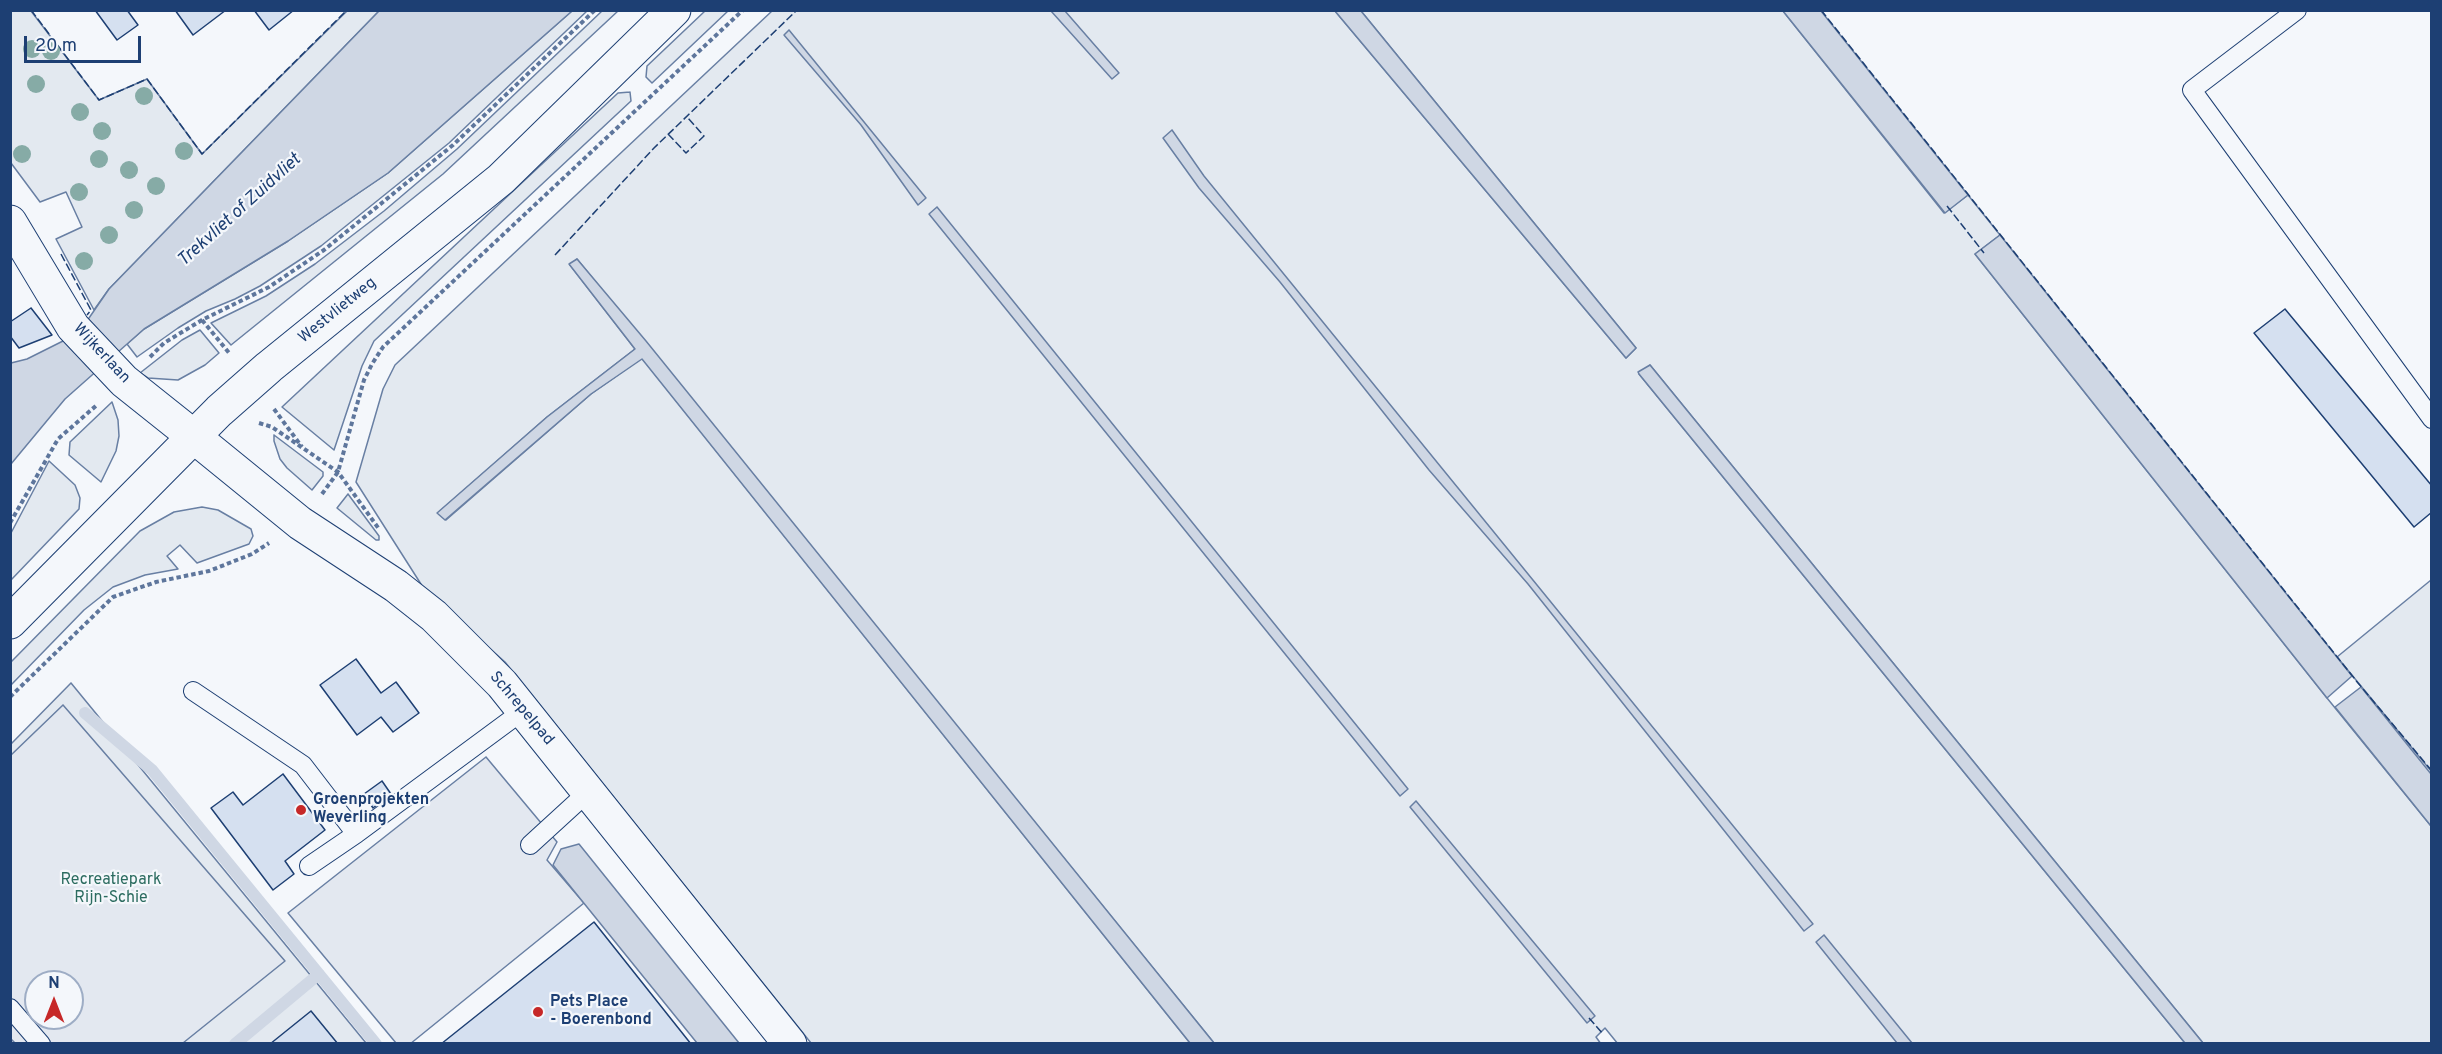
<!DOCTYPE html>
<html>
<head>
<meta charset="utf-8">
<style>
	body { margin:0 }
	#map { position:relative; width:2442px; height:1054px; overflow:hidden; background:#f4f7fb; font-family:Overpass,sans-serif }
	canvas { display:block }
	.frame { position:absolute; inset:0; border:12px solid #1d3f73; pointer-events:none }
	.north { position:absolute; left:24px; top:970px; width:60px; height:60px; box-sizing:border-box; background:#f4f7fb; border:2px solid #9eadc5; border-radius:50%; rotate:0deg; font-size:16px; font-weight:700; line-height:24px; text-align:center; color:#1d3f73 }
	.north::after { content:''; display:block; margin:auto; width:21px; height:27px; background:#c62828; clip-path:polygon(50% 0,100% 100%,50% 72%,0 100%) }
	.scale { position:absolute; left:24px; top:36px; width:117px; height:27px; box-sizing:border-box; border:3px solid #1d3f73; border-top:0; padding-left:8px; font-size:18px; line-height:21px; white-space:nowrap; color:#1d3f73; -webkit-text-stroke:4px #f4f7fb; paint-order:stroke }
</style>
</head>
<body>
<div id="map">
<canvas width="2442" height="1054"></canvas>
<div class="frame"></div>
<div class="north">N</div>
<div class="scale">20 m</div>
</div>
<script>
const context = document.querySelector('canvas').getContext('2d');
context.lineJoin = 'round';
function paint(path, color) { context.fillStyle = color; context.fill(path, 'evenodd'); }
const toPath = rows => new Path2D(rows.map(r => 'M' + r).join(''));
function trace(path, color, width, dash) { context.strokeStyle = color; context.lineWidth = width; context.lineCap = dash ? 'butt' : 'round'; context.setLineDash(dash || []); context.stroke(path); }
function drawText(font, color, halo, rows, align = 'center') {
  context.font = font + ' Overpass,sans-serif'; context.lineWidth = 4.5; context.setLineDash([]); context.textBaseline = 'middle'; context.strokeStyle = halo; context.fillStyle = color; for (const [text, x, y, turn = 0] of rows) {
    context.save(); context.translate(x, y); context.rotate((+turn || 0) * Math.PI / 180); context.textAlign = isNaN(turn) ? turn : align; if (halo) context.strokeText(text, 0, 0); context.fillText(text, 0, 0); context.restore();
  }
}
const green = toPath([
	[11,11,31,11,99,100,147,79,202,154,347,11,379,11,109,289,94,310,56,239,82,227,66,192,40,202,11,163,11,11],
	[572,11,587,11,449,143,321,246,260,286,235,299,206,311,178,328,137,357,127,344,144,329,288,241,388,173,572,11],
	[602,11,618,11,443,174,231,345,211,323,266,296,315,264,384,211,457,149,602,11],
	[705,11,728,11,652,83,646,77,647,66,705,11],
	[772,11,1335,11,1626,358,1636,348,1361,11,1783,11,1944,213,1968,195,2000,235,1975,254,2327,698,2431,826,2431,1043,2203,1043,1650,365,1639,374,2185,1043,1618,1044,1605,1028,1596,1037,1601,1044,1214,1043,577,259,570,265,635,349,547,417,438,513,446,520,591,394,642,358,1190,1043,811,1043,505,662,426,592,356,482,383,389,395,365,772,11],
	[630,92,631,101,374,341,362,366,334,450,282,407,618,93,630,92],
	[200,330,219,353,205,365,178,380,148,378,140,373,182,340,200,330],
	[112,402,118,420,119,436,116,451,101,482,69,455,70,442,112,402],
	[274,435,323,472,323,476,312,490,287,468,280,459,274,441,274,435],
	[49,461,75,485,80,498,79,509,11,580,11,533,49,461],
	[348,494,379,536,379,540,376,540,337,508,348,494],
	[202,507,218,510,251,529,253,536,249,544,197,563,180,545,167,556,178,569,145,575,113,587,84,610,11,685,11,662,140,531,174,512,202,507],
	[2431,580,2431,771,2337,657,2431,580],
	[71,683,366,1043,11,1044,11,744,71,683],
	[36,982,72,982,72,1018,36,1018,36,982]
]);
const parking = toPath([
	[63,705,285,961,183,1043,15,1043,10,1038,10,756,63,705],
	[36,982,72,982,72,1018,36,1018,36,982],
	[486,757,557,842,547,860,584,903,410,1044,396,1043,288,913,486,757]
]);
const water = toPath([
	[379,11,572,11,388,173,288,241,144,329,65,399,11,464,11,363,27,359,63,341,89,318,109,289,379,11],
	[1051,11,1065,11,1119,73,1112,79,1051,11],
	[1335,11,1361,11,1636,348,1626,358,1335,11],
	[1783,11,1821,11,1968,195,1945,213,1783,11],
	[789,30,926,198,918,205,861,125,784,35,789,30],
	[1172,130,1204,176,1813,924,1804,931,1528,584,1429,470,1280,282,1199,188,1163,138,1172,130],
	[937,207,1408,789,1400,796,929,214,937,207],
	[2000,235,2352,676,2327,698,1975,254,2000,235],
	[577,259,646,341,1214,1043,1190,1043,642,359,591,394,445,520,437,513,547,417,635,349,569,264,577,259],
	[1650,365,2203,1043,2185,1043,1639,374,1638,372,1650,365],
	[2361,687,2431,774,2431,826,2335,707,2361,687],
	[1416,801,1595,1016,1587,1023,1410,807,1416,801],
	[579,844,739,1043,697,1043,553,865,561,849,579,844],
	[1824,935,1912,1043,1897,1043,1816,942,1824,935]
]);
const stream = toPath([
	[85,713,152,770,376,1044],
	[235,1044,319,974]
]);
const building = toPath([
	[95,10,127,10,138,25,117,40,95,10],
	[175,10,226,10,193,35,175,10],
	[254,10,294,10,269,30,254,10],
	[31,308,52,335,19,348,10,336,10,322,31,308],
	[2285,309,2432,486,2432,512,2414,527,2254,333,2285,309],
	[356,659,381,693,396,682,419,713,393,732,381,717,357,735,320,685,356,659],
	[283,774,325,830,285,861,294,874,273,890,211,808,233,792,243,805,283,774],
	[382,781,391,794,373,808,364,794,382,781],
	[594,922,691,1044,441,1044,594,922],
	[311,1011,338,1044,270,1044,311,1011]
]);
const path = toPath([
	[202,320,230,354],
	[150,357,164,343,202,320,269,287,324,250,453,145,595,10],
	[274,409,302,447],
	[259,423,272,427,338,472,379,529],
	[322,494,338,472,364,380,372,364,383,347,743,10],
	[10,523,58,439,98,404],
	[10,697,113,597,156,582,209,571,252,554,269,543]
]);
const service = toPath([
	[2297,10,2192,90,2432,419],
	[193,691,303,765,356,834],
	[530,845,589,791],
	[309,866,356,834,524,710],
	[10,1008,41,1044]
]);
const minor = toPath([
	[193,436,300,523,396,586,434,616,502,684,790,1044]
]);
const tertiary = toPath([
	[10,222,73,327,124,381,193,436],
	[10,622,219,411,269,367,501,179,674,10]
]);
const fence = toPath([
	[31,10,99,100,147,79,202,154,347,10],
	[1821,10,2358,683,2432,771],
	[668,134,686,153,704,136,687,117],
	[1947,206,1984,253],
	[61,254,91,310,87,315],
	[555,255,654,148,797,10],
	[1589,1018,1603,1034]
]);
const trees = [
	[32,49],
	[51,51],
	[36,84],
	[144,96],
	[80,112],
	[102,131],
	[184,151],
	[22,154],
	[99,159],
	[129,170],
	[156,186],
	[79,192],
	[134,210],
	[109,235],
	[84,261]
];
const markers = [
	[301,810,6,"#c62828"],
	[538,1012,6,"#c62828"]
];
const streetNames = [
	["Westvlietweg",338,311,-39],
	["Wijkerlaan",101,354,47],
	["Schrepelpad",521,709,50]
];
const poiNames = [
	["Groenprojekten",313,801],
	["Weverling",313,819],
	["Pets Place",550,1003],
	["- Boerenbond",550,1021]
];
const parkNames = [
	["Recreatiepark",111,881],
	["Rijn-Schie",111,899]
];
const waterNames = [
	["Trekvliet of Zuidvliet",240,211,-42]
];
paint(green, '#e3e9f0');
trace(green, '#687fa3', 1.5);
paint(parking, '#e3e8f0');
trace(parking, '#687fa3', 1.5);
paint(water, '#cfd7e4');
trace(water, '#687fa3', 1.5);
trace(stream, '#cfd7e4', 12);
paint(building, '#d5e0f0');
trace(building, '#1d3f73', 1.5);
trace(service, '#1d3f73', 20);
trace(minor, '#1d3f73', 35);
trace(tertiary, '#1d3f73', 35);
trace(path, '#5e769c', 4, [4.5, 3]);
trace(service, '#f4f7fb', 18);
trace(minor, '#f4f7fb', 33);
trace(tertiary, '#f4f7fb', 33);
trace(fence, '#1d3f73', 1.5, [8, 3]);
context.fillStyle = '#86aba6';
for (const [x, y] of trees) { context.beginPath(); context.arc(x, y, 9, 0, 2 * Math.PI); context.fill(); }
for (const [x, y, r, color] of markers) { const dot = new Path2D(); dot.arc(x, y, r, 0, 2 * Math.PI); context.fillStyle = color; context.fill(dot); trace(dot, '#f4f7fb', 2); }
drawText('16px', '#1d3f73', '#f4f7fb', streetNames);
drawText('bold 16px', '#1d3f73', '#f4f7fb', poiNames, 'left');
drawText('16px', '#2c6c60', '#f4f7fb', parkNames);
drawText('italic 18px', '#1d3f73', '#f4f7fb', waterNames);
</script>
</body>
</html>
